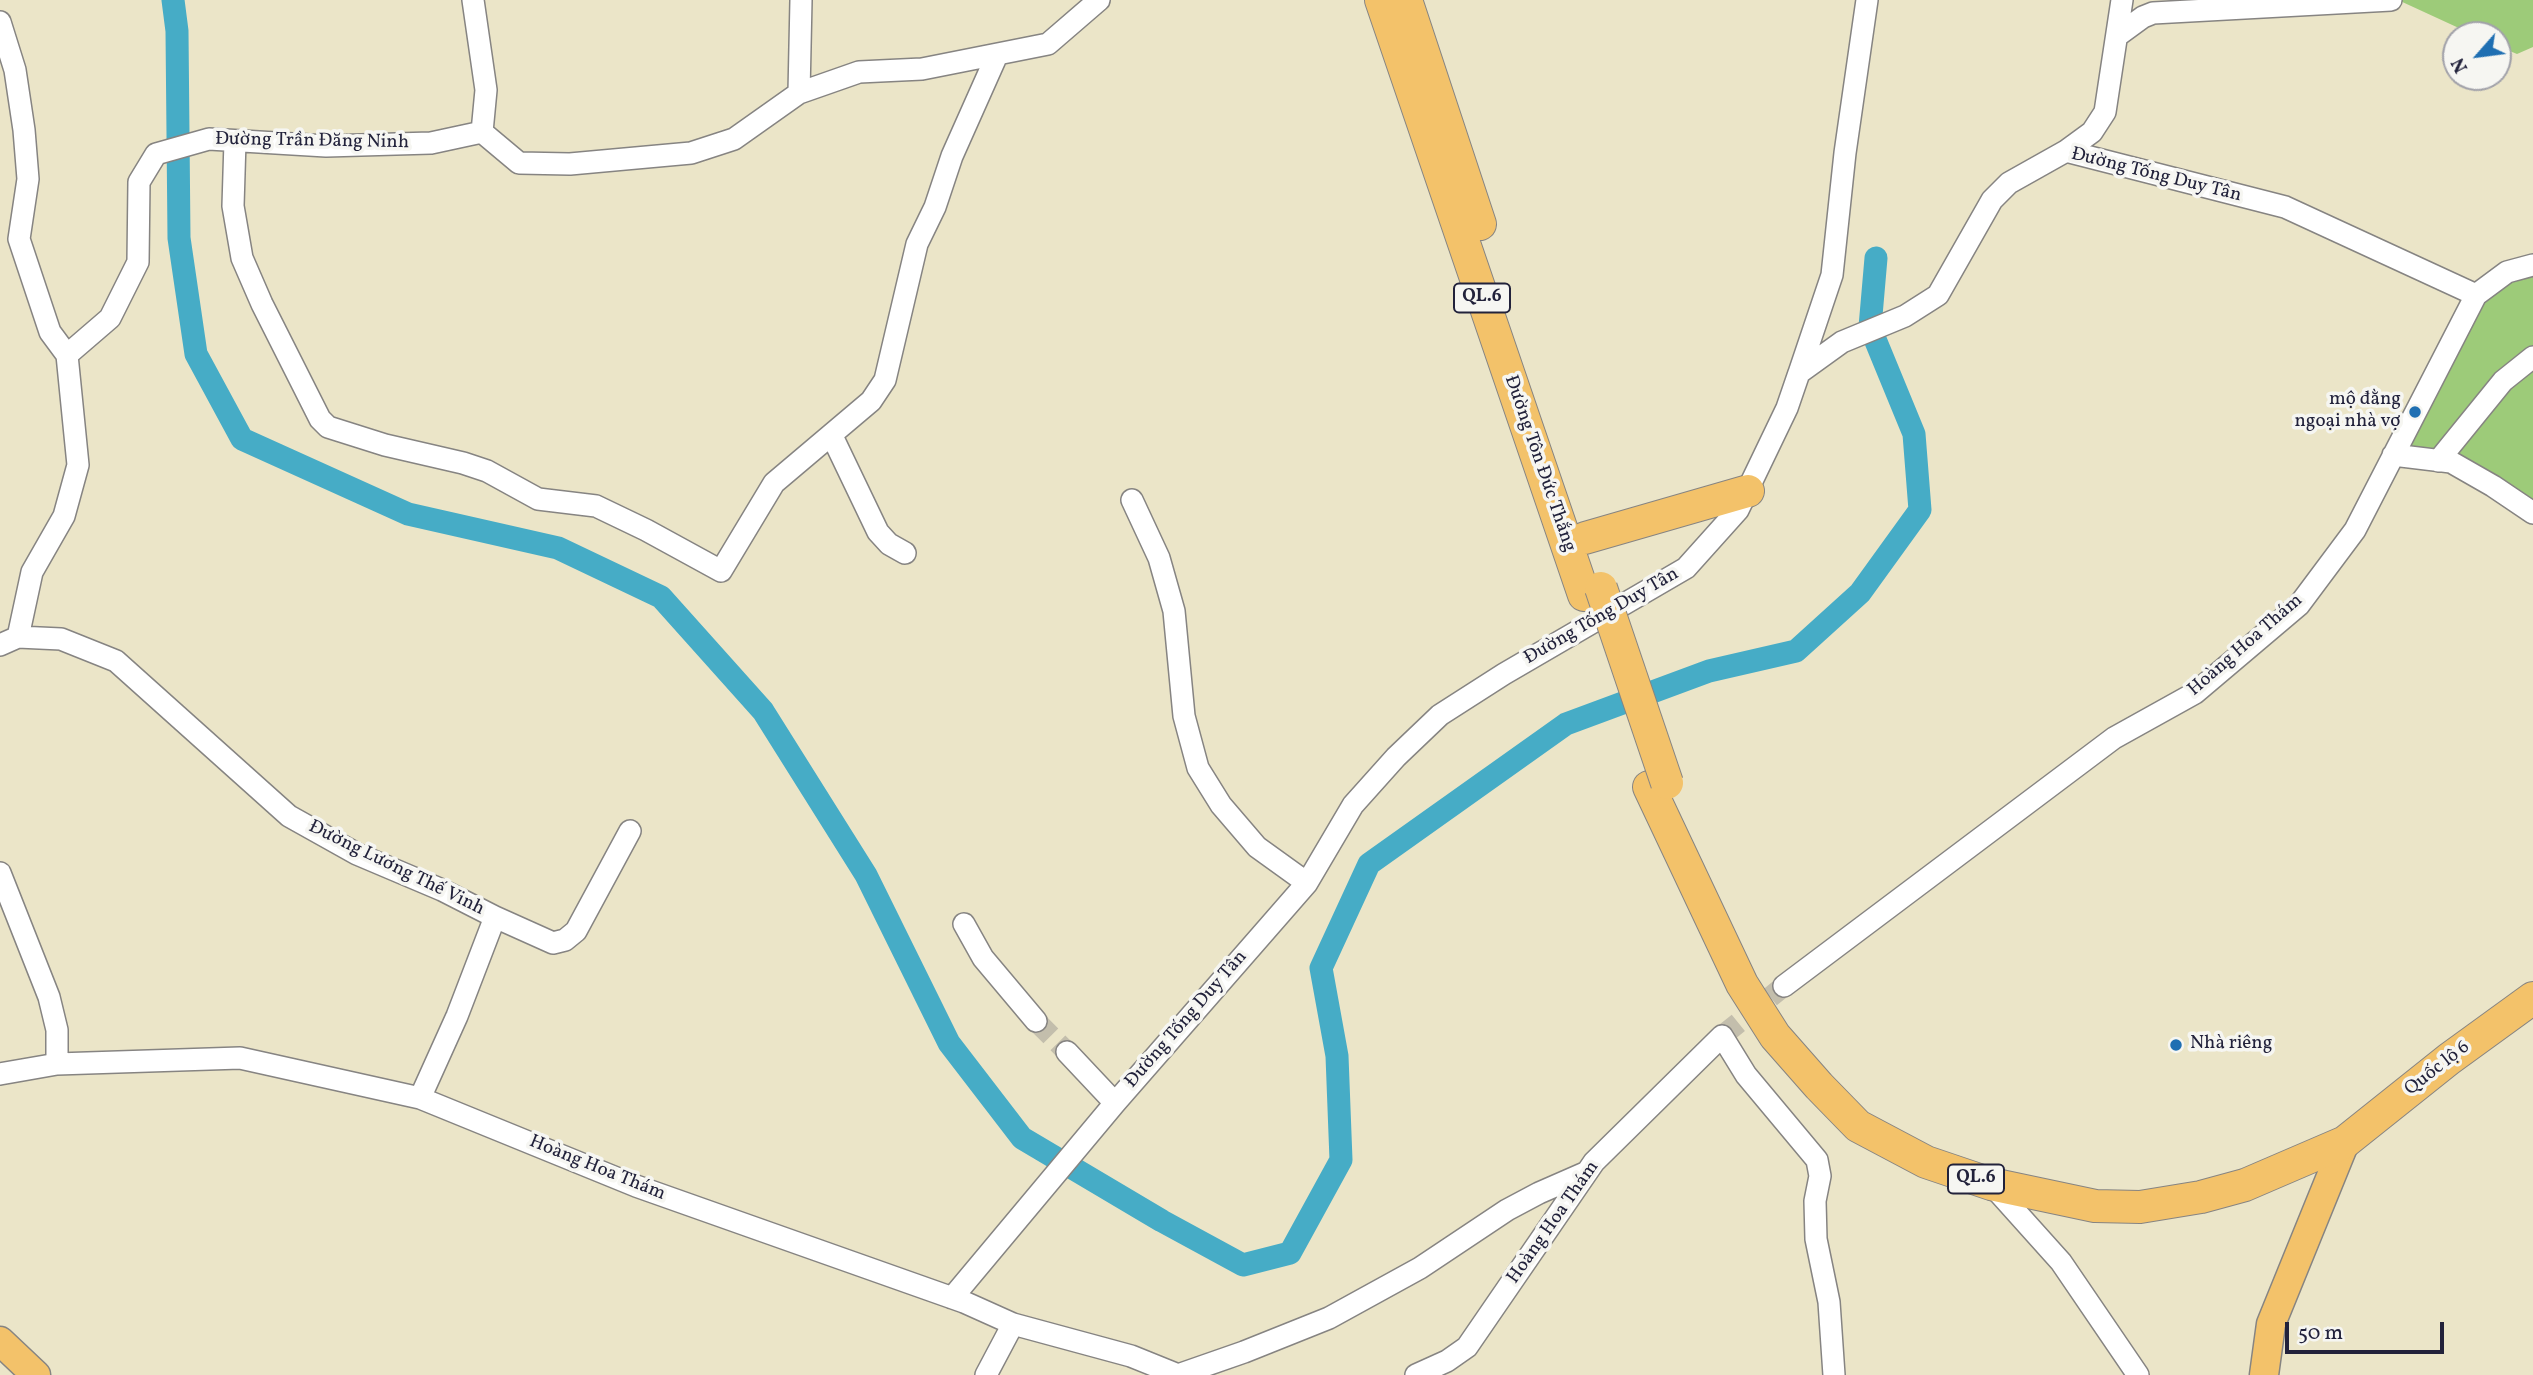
<!DOCTYPE html>
<html>
<head>
<meta charset="utf-8">
<style>
	body { margin:0 }
	#map { position:relative; width:2533px; height:1375px; overflow:hidden; background:#ebe5c8; font-family:Vollkorn,serif }
	canvas { display:block }
	.north { position:absolute; left:2442px; top:21px; width:70px; height:70px; box-sizing:border-box; background:#f6f6f2; border:2px solid #a1a1a9; border-radius:50%; rotate:242deg; font-size:19px; font-weight:700; line-height:28px; text-align:center; color:#22223b }
	.north::after { content:''; display:block; margin:auto; width:24px; height:32px; background:#1f6fb2; clip-path:polygon(50% 0,100% 100%,50% 72%,0 100%) }
	.scale { position:absolute; left:2285px; top:1322px; width:159px; height:32px; box-sizing:border-box; border:4px solid #22223b; border-top:0; padding-left:9px; font-size:21px; line-height:24px; white-space:nowrap; color:#22223b; -webkit-text-stroke:5px #f6f6f2; paint-order:stroke }
</style>
</head>
<body>
<div id="map">
<canvas width="2533" height="1375"></canvas>
<div class="north">N</div>
<div class="scale">50 m</div>
</div>
<script>
const context = document.querySelector('canvas').getContext('2d');
context.lineJoin = 'round';
function paint(path, color) { context.fillStyle = color; context.fill(path, 'evenodd'); }
const toPath = rows => new Path2D(rows.map(r => 'M' + r).join(''));
function trace(path, color, width, dash) { context.strokeStyle = color; context.lineWidth = width; context.lineCap = dash ? 'butt' : 'round'; context.setLineDash(dash || []); context.stroke(path); }
function drawText(font, color, halo, rows, align = 'center') {
  context.font = font + ' Vollkorn,serif'; context.lineWidth = 7; context.setLineDash([]); context.textBaseline = 'middle'; context.strokeStyle = halo; context.fillStyle = color; for (const [text, x, y, turn = 0] of rows) {
    context.save(); context.translate(x, y); context.rotate((+turn || 0) * Math.PI / 180); context.textAlign = isNaN(turn) ? turn : align; if (halo) context.strokeText(text, 0, 0); context.fillText(text, 0, 0); context.restore();
  }
}
const green = toPath([
	[2398,0,2533,0,2533,47,2517,54,2498,46,2498,35,2474,35],
	[2533,267,2533,517,2448,449,2397,448,2476,295]
]);
const canal = toPath([
	[173,0,177,31,179,238,196,354,242,439,408,514,558,548,661,597,763,711,866,875,949,1043,1022,1138,1162,1221,1243,1265,1290,1253,1341,1160,1337,1056,1321,968,1369,864,1566,724,1709,671,1796,651,1860,593,1920,510,1914,434,1870,327,1876,258]
]);
const minorTunnel = toPath([
	[1036,1021,1067,1052],
	[1722,1036,1784,986]
]);
const minor = toPath([
	[0,22,15,70,24,130,28,179,19,239,50,332,67,355],
	[2117,36,2143,17,2153,13,2391,0],
	[799,93,801,0],
	[482,132,519,163,570,164,691,153,734,139,799,93,859,72,922,69,1048,44,1099,0],
	[235,141,233,206,242,258,262,304,320,419,328,427,385,445,463,463,487,471,538,499,596,506,646,530,721,571,774,483,871,401,885,380,917,244,935,207,952,156,997,55],
	[2066,151,2285,207,2476,295],
	[1799,373,1832,275,1845,153,1867,0],
	[832,436,878,532,889,544,905,553],
	[2393,455,2451,462,2493,486,2533,513],
	[2438,461,2503,381,2533,357],
	[1132,500,1159,558,1174,611,1184,716,1198,768,1221,805,1257,847,1307,883],
	[18,637,32,572,64,516,78,465,67,355,110,318,138,262,139,182,156,154,209,139,326,146,431,143,482,132,486,90,473,0],
	[0,645,18,637,61,639,116,661,289,816,357,854,442,890,495,917,457,1016,420,1098],
	[0,873,49,997,57,1030,57,1064],
	[495,917,553,943,565,940,576,931,630,831],
	[964,924,983,958,1036,1021],
	[1784,986,2114,738,2195,693,2299,605,2355,530,2476,295,2507,272,2533,265],
	[1067,1052,1115,1103],
	[0,1074,57,1064,240,1058,420,1098,636,1186,964,1302,1013,1324,1131,1356,1178,1375],
	[1991,1184,2061,1262,2138,1375],
	[952,1298,1115,1103,1307,883,1353,805,1396,757,1440,715,1504,674,1686,568,1738,510,1787,408,1799,373,1842,342,1905,316,1938,295,1992,200,2009,183,2066,151,2092,132,2105,112,2122,0],
	[986,1375,1013,1324],
	[1178,1375,1244,1352,1329,1318,1420,1268,1507,1210,1539,1193,1587,1172],
	[1416,1375,1447,1361,1467,1347,1594,1162,1722,1036,1746,1075,1817,1160,1820,1176,1815,1201,1816,1239,1829,1302,1834,1375]
]);
const major = toPath([
	[0,1341,36,1375],
	[2264,1375,2271,1324,2345,1142]
]);
const highway = toPath([
	[1381,0,1584,595],
	[1406,0,1480,224],
	[1585,538,1748,491],
	[1649,787,1742,984,1775,1036,1819,1086,1858,1126,1926,1162,1991,1184,2095,1206,2140,1207,2201,1197,2245,1185,2345,1142,2449,1059,2533,998]
]);
const highwayBridge = toPath([
	[1601,588,1667,783]
]);
const markers = [
	[2415,412,7,"#1f6fb2"],
	[2176,1045,7,"#1f6fb2"]
];
const shields = [
	[1482,298,56],
	[1976,1179,56]
];
const shieldNames = [
	["QL.6",1482,298],
	["QL.6",1976,1179]
];
const streetNames = [
	["Đường Trần Đăng Ninh",312,142,1],
	["Đường Tống Duy Tân",2156,176,14],
	["Đường Tôn Đức Thắng",1539,464,71],
	["Đường Tống Duy Tân",1602,617,-30],
	["Hoàng Hoa Thám",2246,646,-41],
	["Đường Lương Thế Vinh",396,869,26],
	["Đường Tống Duy Tân",1187,1020,-49],
	["Quốc lộ 6",2438,1069,-38],
	["Hoàng Hoa Thám",597,1169,22],
	["Hoàng Hoa Thám",1554,1223,-55]
];
const poiNames = [
	["mộ đằng",2401,401],
	["ngoại nhà vợ",2401,423],
	["Nhà riêng",2190,1045,"left"]
];
paint(green, '#9dcb79');
trace(canal, '#46acc6', 23);
trace(minorTunnel, '#c3beac', 21, [21, 10]);
trace(minor, '#868482', 24);
trace(major, '#868482', 31);
trace(highway, '#868482', 34);
trace(minor, '#fff', 21);
trace(major, '#f3c26a', 28);
trace(highway, '#f3c26a', 32);
trace(highwayBridge, '#868482', 34, []);
trace(highwayBridge, '#f3c26a', 32);
for (const [x, y, r, color] of markers) { const dot = new Path2D(); dot.arc(x, y, r, 0, 2 * Math.PI); context.fillStyle = color; context.fill(dot); trace(dot, '#f6f6f2', 2.5); }
for (const [x, y, w] of shields) { const box = new Path2D(); box.roundRect(x - w / 2, y - 14.5, w, 29, 5); context.fillStyle = '#f6f6f2'; context.fill(box); trace(box, '#22223b', 2); }
drawText('bold 18px', '#22223b', null, shieldNames);
drawText('19px', '#22223b', '#f6f6f2', streetNames);
drawText('19px', '#22223b', '#f6f6f2', poiNames, 'right');
</script>
</body>
</html>
